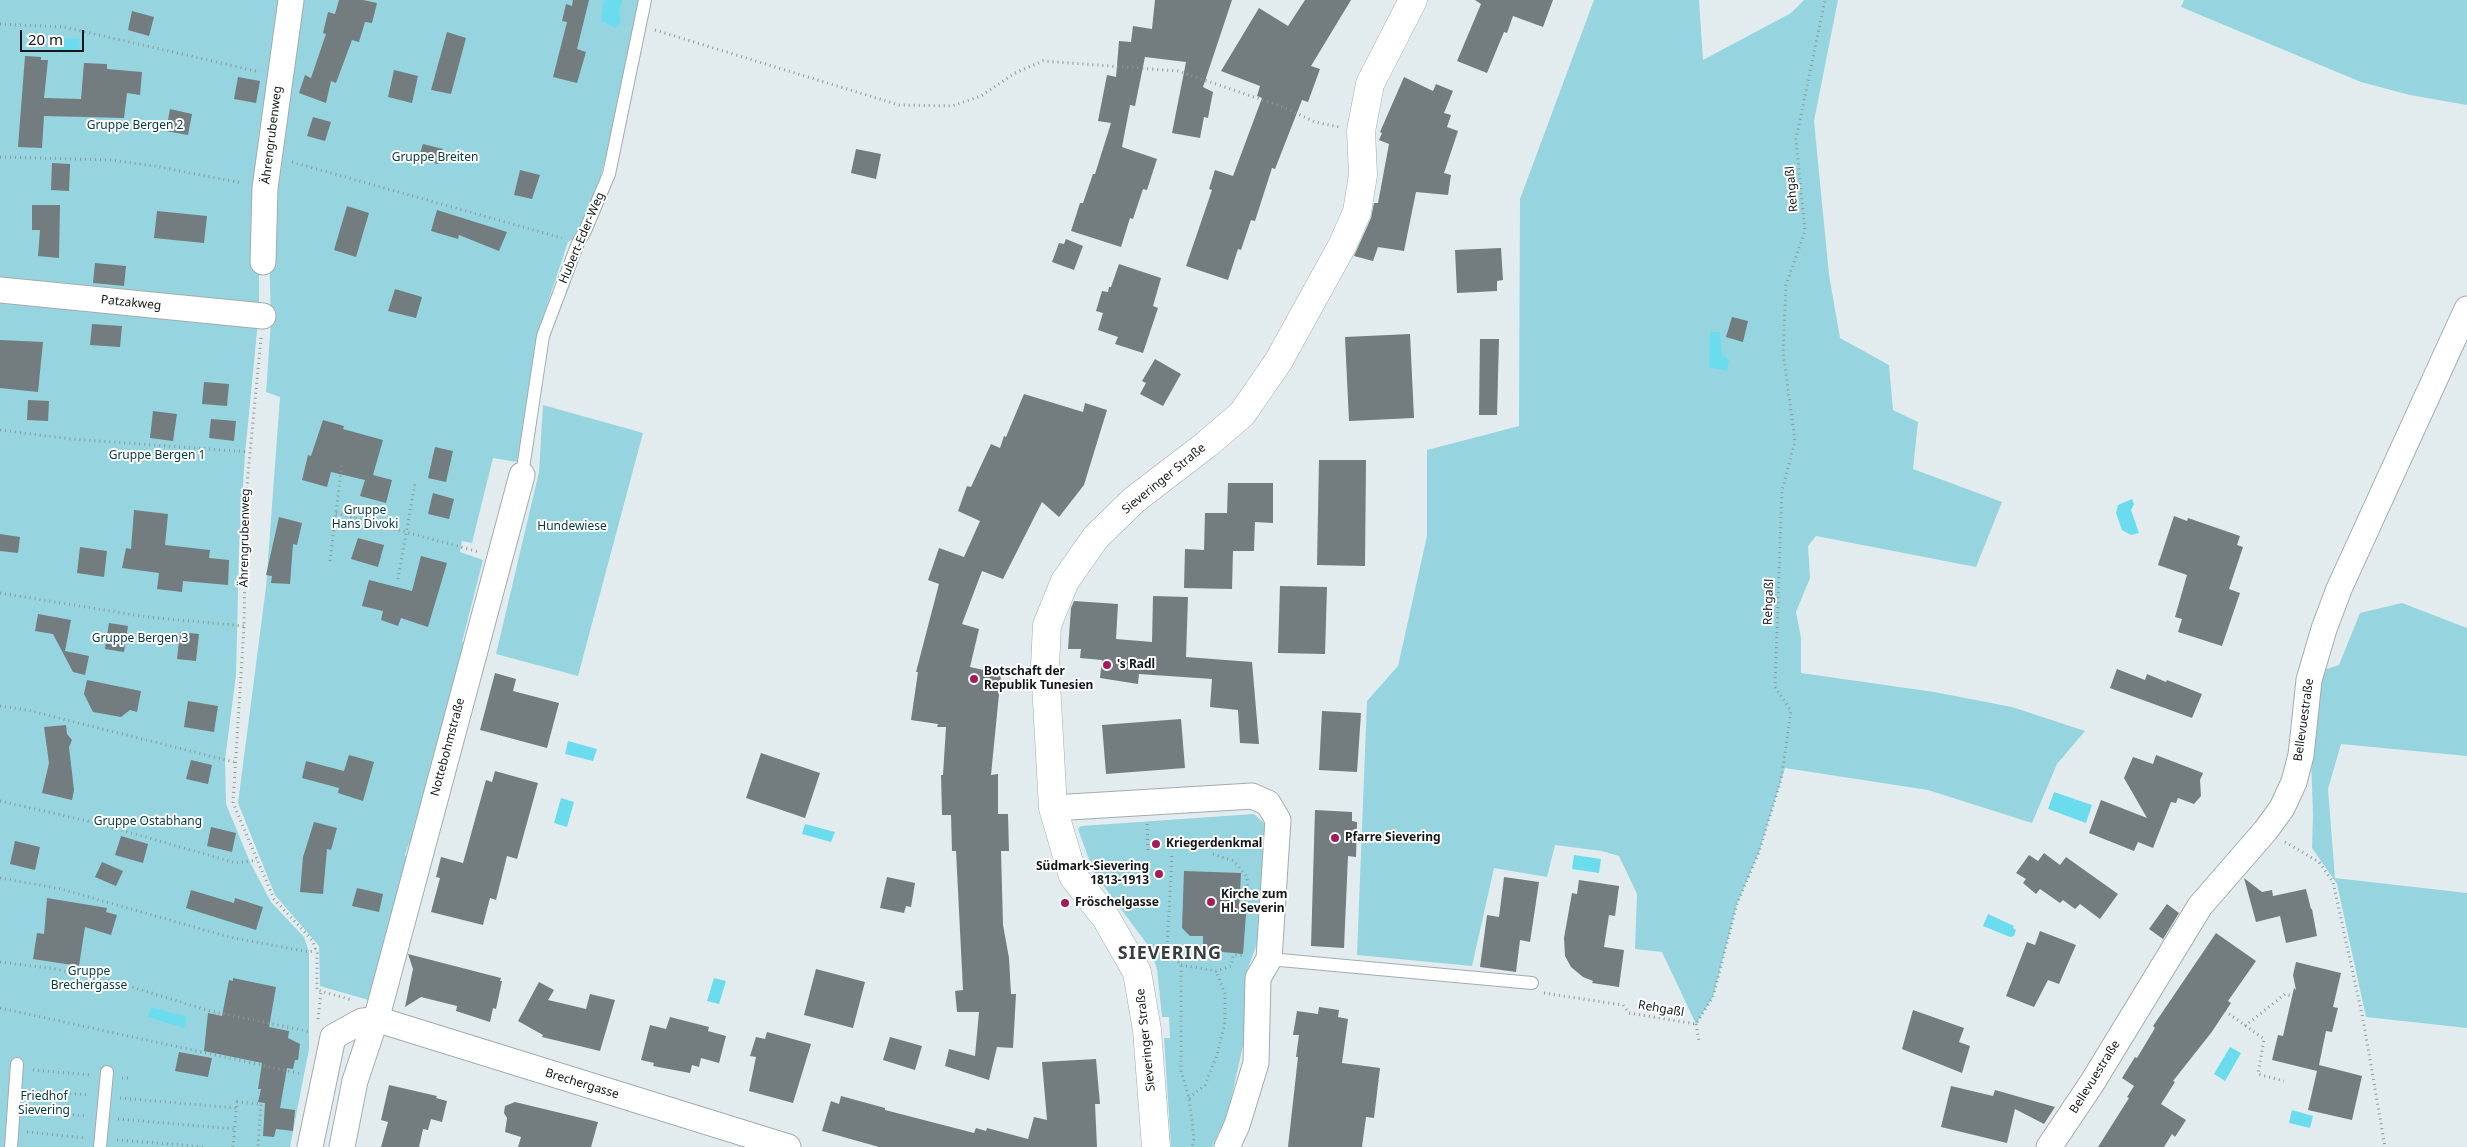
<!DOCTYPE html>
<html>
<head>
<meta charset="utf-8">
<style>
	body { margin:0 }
	#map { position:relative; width:2467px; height:1147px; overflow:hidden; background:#e2ecee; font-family:"Noto Sans",sans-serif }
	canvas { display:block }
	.scale { position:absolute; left:20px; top:30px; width:64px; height:22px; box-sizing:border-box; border:2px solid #131717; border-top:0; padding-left:6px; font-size:15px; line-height:18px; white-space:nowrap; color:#131717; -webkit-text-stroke:4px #fff; paint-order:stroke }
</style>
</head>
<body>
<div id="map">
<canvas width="2467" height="1147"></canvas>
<div class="scale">20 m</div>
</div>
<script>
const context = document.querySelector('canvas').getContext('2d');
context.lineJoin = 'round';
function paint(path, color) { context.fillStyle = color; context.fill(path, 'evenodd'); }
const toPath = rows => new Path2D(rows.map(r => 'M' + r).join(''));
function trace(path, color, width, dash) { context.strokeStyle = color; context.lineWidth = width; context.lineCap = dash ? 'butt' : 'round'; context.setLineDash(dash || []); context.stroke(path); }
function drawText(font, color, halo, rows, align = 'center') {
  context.font = font + ' "Noto Sans",sans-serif'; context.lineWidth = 4; context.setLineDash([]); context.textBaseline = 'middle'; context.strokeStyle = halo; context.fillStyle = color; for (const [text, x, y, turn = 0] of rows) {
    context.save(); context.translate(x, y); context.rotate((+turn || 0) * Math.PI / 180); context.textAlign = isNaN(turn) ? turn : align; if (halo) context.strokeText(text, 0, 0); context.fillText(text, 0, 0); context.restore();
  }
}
const green = toPath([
	[0,0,285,0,259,189,259,311,245,454,239,549,236,675,225,760,226,804,250,862,271,902,304,937,309,952,309,1049,290,1147,0,1147],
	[298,0,642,0,633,50,600,179,576,237,568,242,543,317,517,462,493,458,472,543,462,541,460,552,483,560,462,642,469,644,413,844,409,843,405,855,408,858,372,1001,320,986,319,946,275,895,238,803,266,587,280,397,266,392,271,321,268,209],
	[1594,0,1699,0,1703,60,1791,13,1804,0,1838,0,1814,121,1829,275,1840,338,1889,365,1893,410,1918,422,1913,469,2002,502,1976,567,1816,536,1808,546,1810,578,1796,612,1801,638,1801,673,1934,692,2012,707,2085,731,2057,764,2032,823,1928,790,1785,768,1759,852,1737,904,1713,997,1696,1024,1662,952,1635,949,1637,894,1619,856,1602,851,1555,845,1547,877,1494,868,1472,966,1357,955,1367,701,1398,666,1427,536,1427,450,1519,426,1520,199],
	[2184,0,2467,0,2467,105,2410,95,2361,82,2181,7],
	[543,405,643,433,578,676,496,654,539,472],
	[2402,603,2467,628,2467,756,2341,744,2328,789,2335,878,2467,893,2467,1028,2366,1017,2337,884,2312,848,2313,814,2310,731,2320,671,2339,665,2360,613],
	[1254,814,1265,824,1260,924,1257,944,1245,976,1246,1032,1228,1113,1212,1147,1171,1147,1164,1038,1170,1038,1169,1017,1162,1017,1157,969,1150,948,1094,873,1078,829,1081,826]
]);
const water = toPath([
	[604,0,622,0,619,12,621,21,616,28,601,21],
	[58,38,80,39,79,51,57,50],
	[1710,332,1720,332,1722,356,1729,359,1727,371,1709,367],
	[2132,499,2134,504,2131,510,2139,533,2131,535,2122,530,2116,513,2118,505],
	[568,741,597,749,593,761,565,754],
	[2054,792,2092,805,2086,823,2048,809],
	[561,798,574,802,567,827,554,823],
	[805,824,835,832,831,842,802,834],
	[1574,855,1601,859,1599,873,1572,869],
	[1988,914,2014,926,2013,928,2016,930,2014,936,2010,937,1983,926],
	[714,978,726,981,719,1004,707,1001],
	[151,1007,187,1017,184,1028,148,1017],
	[2230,1047,2241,1053,2225,1081,2214,1074],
	[2292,1110,2313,1116,2310,1128,2289,1123]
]);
const building = toPath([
	[339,0,363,0,377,3,372,23,365,22,359,42,352,40,336,83,331,81,326,103,299,93,305,75,311,78,326,34,323,33,328,12,335,14],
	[573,0,589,0,577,49,586,52,577,83,553,77,567,22,562,21,566,4,572,6],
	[1155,0,1232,0,1203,87,1213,92,1208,118,1204,117,1200,138,1172,133,1186,62,1145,57,1135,106,1130,105,1122,147,1157,159,1147,190,1143,189,1133,219,1130,218,1121,247,1071,231,1080,203,1083,203,1093,174,1095,174,1111,123,1098,121,1107,75,1116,77,1119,41,1131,42,1133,26,1152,29],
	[1305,0,1351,0,1311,66,1320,69,1308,102,1302,100,1275,169,1272,168,1255,221,1251,220,1241,250,1238,249,1228,280,1186,266,1212,190,1209,189,1215,170,1233,176,1262,98,1257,96,1260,86,1221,71,1259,8,1288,26],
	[1475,0,1553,0,1543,27,1513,16,1507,33,1504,32,1487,73,1457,61,1481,4],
	[132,11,154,17,149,36,128,30],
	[447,32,466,38,451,94,431,90],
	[25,56,41,57,41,60,48,60,44,98,81,99,84,63,107,64,107,69,142,72,140,95,127,93,124,118,44,116,42,148,18,147],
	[394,70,418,76,412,103,388,97],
	[238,77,260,81,256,103,234,99],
	[1404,77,1433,91,1436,84,1453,91,1444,113,1451,115,1447,127,1458,131,1444,173,1451,175,1448,195,1416,192,1404,251,1378,247,1373,261,1354,256,1371,218,1374,203,1378,203,1389,144,1379,140,1382,133,1380,132],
	[170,109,192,114,188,135,166,131],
	[313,117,331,122,325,141,307,136],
	[423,144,443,149,438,164,418,159],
	[856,149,881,154,876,179,851,173],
	[52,163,70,164,69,191,51,190],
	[520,170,540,175,532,199,514,195],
	[32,205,60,205,59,258,38,256,40,230,32,230],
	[347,206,369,213,356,257,334,250],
	[437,210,507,232,499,251,459,235,458,239,431,231],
	[157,211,207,216,204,243,154,238],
	[1066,239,1083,246,1074,270,1052,262,1059,243,1064,244],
	[1501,248,1503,280,1497,281,1497,291,1457,293,1455,250],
	[95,263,126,266,124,286,93,283],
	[1119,264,1161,278,1153,306,1158,308,1143,353,1115,344,1118,337,1098,330,1103,313,1096,311,1102,291,1108,292,1109,287,1111,287],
	[395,289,422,297,416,318,388,311],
	[1732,317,1748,321,1743,342,1726,337],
	[92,324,122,326,120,347,90,345],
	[1410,334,1414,418,1349,421,1345,337],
	[1480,339,1499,339,1497,415,1479,415],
	[0,340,43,342,38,392,0,388],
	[1155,359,1181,374,1163,406,1140,394,1146,383,1142,381],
	[204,382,229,384,227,406,202,404],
	[1024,394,1083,412,1085,403,1107,410,1084,485,1059,517,1042,502,1003,579,982,571,962,624,979,629,970,667,1001,674,991,775,998,774,998,814,1008,814,1009,851,1001,851,1003,925,1009,958,1011,994,1016,994,1013,1048,997,1047,989,1080,945,1066,949,1049,975,1056,979,1012,957,1012,955,991,963,990,956,851,952,851,951,815,942,815,941,775,943,775,946,727,937,727,938,724,911,720,918,672,916,672,939,584,928,580,939,548,964,557,980,521,958,511,967,486,971,487,991,444,1000,448,1004,436,1006,437],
	[28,400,49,401,48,421,27,420],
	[153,411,177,414,173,441,150,438],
	[211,419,236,421,234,441,209,438],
	[323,420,344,426,343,429,383,440,373,475,392,480,386,503,360,496,365,480,331,472,327,487,302,480,308,455,311,456],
	[435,447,453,451,446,482,428,478],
	[1319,460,1366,460,1365,566,1317,565],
	[1228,483,1273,483,1273,523,1255,522,1254,551,1233,551,1232,589,1184,588,1185,549,1204,550,1205,513,1227,513],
	[433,493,454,499,449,519,428,514],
	[134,510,168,514,165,545,210,550,209,558,229,560,228,585,183,581,182,592,157,589,159,573,122,568,126,548,131,549],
	[2174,516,2187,521,2188,518,2240,536,2237,545,2243,547,2229,589,2240,593,2222,646,2178,632,2182,619,2175,617,2187,575,2158,565],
	[279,517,302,523,297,545,293,544,290,584,271,583,272,576,266,575],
	[0,534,20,537,18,553,0,551],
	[358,538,384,545,378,567,351,559],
	[80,547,107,551,104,577,77,573],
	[421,556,447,563,428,627,401,618,398,626,381,620,383,611,362,606,369,580,412,591],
	[1280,586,1327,587,1325,654,1278,653],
	[1153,596,1188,597,1186,657,1252,662,1259,744,1240,743,1238,710,1210,707,1212,679,1139,674,1138,684,1100,678,1102,660,1080,658,1081,649,1068,649,1071,608,1074,601,1118,604,1116,639,1152,642],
	[38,614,71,620,65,651,89,656,85,675,73,672,53,634,35,631],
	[109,623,128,626,124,652,105,649],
	[180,632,199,634,196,661,177,659],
	[2117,669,2145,680,2147,674,2166,682,2167,680,2202,694,2192,718,2110,688],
	[495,673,516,679,513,691,559,703,547,748,480,730],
	[87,680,141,691,137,712,130,710,121,717,93,712,84,694],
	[188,701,218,706,214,732,184,727],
	[1322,711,1361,713,1357,772,1319,770],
	[1181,719,1185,768,1106,774,1102,725],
	[66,725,67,734,72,740,69,747,74,790,72,800,42,793,49,763,44,727],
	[761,753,820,773,805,818,746,798],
	[349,755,374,762,363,801,338,793,339,788,302,778,306,761,344,771],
	[2156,755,2203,773,2200,780,2201,796,2194,804,2178,798,2176,803,2171,802,2153,848,2138,842,2134,851,2089,833,2101,800,2147,818,2124,778,2133,757,2153,764],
	[191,760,212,765,208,784,186,779],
	[495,771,538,783,517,859,507,856,496,900,490,898,483,925,431,912,440,878,436,877,441,857,463,863,486,780,492,782],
	[1315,810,1352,812,1352,821,1357,822,1356,857,1348,856,1344,948,1311,946],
	[314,822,337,828,331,850,327,849,323,894,300,892,303,857],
	[211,827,236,833,232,852,207,846],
	[121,836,148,844,143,863,115,855],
	[15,841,40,847,35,870,10,864],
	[2044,853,2060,865,2066,857,2118,894,2100,919,2080,904,2075,909,2063,900,2060,903,2040,889,2036,894,2023,883,2026,879,2016,873,2029,855,2038,861],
	[102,862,123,871,116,886,95,877],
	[1184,871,1241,873,1239,914,1246,914,1243,954,1203,950,1203,936,1190,936,1182,928],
	[887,877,915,883,911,907,906,906,904,913,880,908],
	[1504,877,1539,882,1530,942,1520,940,1516,972,1480,967,1487,915,1499,917],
	[2244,878,2262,892,2272,890,2273,896,2306,889,2311,909,2312,909,2317,936,2286,943,2280,916,2256,922],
	[1579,880,1619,886,1615,916,1609,915,1604,947,1624,950,1619,987,1592,983,1593,981,1583,977,1571,967,1565,956,1564,938,1572,893,1577,894],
	[357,888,383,894,379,912,352,906],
	[191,890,234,903,235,898,263,907,256,930,186,908],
	[47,898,107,908,106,912,117,915,111,935,85,927,79,966,33,959,37,933,44,934],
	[2167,904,2179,913,2163,939,2149,929],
	[2040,931,2076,945,2059,984,2048,980,2034,1007,2006,996,2027,942,2035,945],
	[2216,933,2256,961,2228,1001,2231,1003,2211,1033,2173,1081,2175,1082,2161,1104,2186,1120,2175,1137,2172,1134,2164,1147,2098,1147,2129,1098,2127,1097,2134,1086,2122,1078,2135,1057,2137,1058,2155,1028,2153,1026],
	[408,954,501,978,500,981,502,981,496,1009,493,1008,490,1022,456,1011,457,1006,421,997,405,1007,413,969],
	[2296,962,2341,973,2333,1007,2338,1008,2332,1032,2326,1031,2319,1065,2362,1076,2352,1120,2308,1110,2317,1071,2272,1060,2278,1035,2283,1036,2294,988,2296,990,2293,975],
	[816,969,865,982,853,1028,804,1015],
	[233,978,276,987,269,1027,289,1031,288,1038,300,1044,298,1060,295,1060,293,1069,287,1068,280,1108,295,1110,293,1131,276,1129,274,1137,263,1136,265,1103,258,1102,261,1089,258,1089,262,1063,204,1051,208,1013,222,1016,229,980,233,981],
	[539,982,554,990,548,1000,586,1009,590,994,615,1000,600,1051,542,1037,543,1035,518,1021],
	[1319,1007,1339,1010,1338,1017,1348,1019,1342,1063,1380,1068,1374,1118,1366,1117,1362,1147,1288,1147,1298,1057,1296,1057,1299,1035,1293,1035,1297,1011,1318,1014],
	[1913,1010,1964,1028,1959,1042,1970,1046,1962,1073,1902,1049],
	[670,1017,709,1027,708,1031,726,1036,719,1063,701,1058,699,1067,692,1065,690,1073,653,1066,654,1063,641,1060,650,1025,666,1029],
	[767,1032,811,1044,793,1103,749,1091,756,1057,750,1056,756,1037,765,1039],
	[890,1037,922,1046,915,1070,883,1060],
	[179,1052,212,1058,208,1077,175,1071],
	[1096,1059,1100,1104,1095,1104,1097,1147,879,1147,822,1131,831,1101,839,1104,841,1096,885,1108,885,1110,974,1133,976,1128,986,1131,987,1128,1028,1139,1034,1117,1047,1120,1042,1062],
	[389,1085,437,1096,436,1098,447,1101,442,1122,431,1119,428,1130,423,1129,419,1147,381,1147,388,1122,381,1120],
	[1951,1086,1993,1096,1995,1090,2055,1107,2044,1124,2015,1109,2007,1143,1941,1127],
	[515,1102,598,1122,591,1147,518,1147,521,1137,505,1132,507,1118,504,1113,505,1106]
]);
const path = toPath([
	[0,24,64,27,260,72],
	[655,30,899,105,952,106,981,96,1015,73,1043,61,1178,71,1283,107,1315,122,1339,127],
	[0,157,111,160,160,167,242,183],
	[292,162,562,238],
	[261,338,246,495,244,626,233,803,274,899,312,940,317,953,317,990,352,1000],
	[0,430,71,439,249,452],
	[336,513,479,552],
	[330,561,342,463],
	[398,579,415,483],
	[0,593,147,617,244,626],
	[0,706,27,710,234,762],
	[0,801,100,824,236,863,257,860],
	[1147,824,1148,852],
	[2285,842,2319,862,2333,882,2363,1019,2385,1147],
	[1213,854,1234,861,1247,877,1248,899],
	[1172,856,1167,948,1181,965,1181,1071,1189,1098,1194,1138,1192,1147],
	[0,878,61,889,229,937,309,952,316,950],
	[1154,953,1167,948],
	[0,962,55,969,132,987,210,1011,311,1032],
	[1181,965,1216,971,1231,966,1233,955,1245,955],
	[1544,993,1623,1005,1629,1013,1696,1024,1713,997,1737,904,1759,852,1781,780,1791,711,1775,687,1782,490,1795,441,1783,351,1786,285,1805,231,1796,139,1825,0],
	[0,1008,302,1074],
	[2225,1011,2264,1039,2258,1074,2284,1081],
	[318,1019,321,992],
	[1696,1024,1699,1041],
	[2245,1026,2285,994,2292,996],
	[33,1070,91,1075],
	[122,1078,132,1078],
	[30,1091,89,1095],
	[120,1098,236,1108],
	[1189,1098,1205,1085,1217,1055,1225,1022,1225,994,1216,971],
	[28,1111,87,1116],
	[118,1119,235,1129],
	[27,1132,86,1138],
	[117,1140,206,1147],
	[233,1147,237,1102,261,1104,258,1147]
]);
const service = toPath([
	[522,475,543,336,578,243,585,231,609,174,645,0],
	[1269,959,1532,983],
	[11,1147,17,1064],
	[100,1147,107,1072]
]);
const minor = toPath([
	[263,262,265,188,291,0],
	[0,290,263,316],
	[1053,808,1252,796,1268,803,1278,820,1269,959,1258,978,1256,1063,1237,1125,1227,1147],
	[310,1147,333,1037,362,1021,376,1019,788,1147],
	[342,1147,355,1081,379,1009,522,475],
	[2049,1147,2092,1083,2200,906,2266,830,2282,808,2294,782,2301,755,2309,680,2324,629,2339,589,2467,309]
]);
const secondary = toPath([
	[1156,1147,1147,1030,1137,972,1106,918,1073,876,1053,808,1045,666,1047,625,1065,581,1096,537,1134,500,1207,444,1242,414,1278,362,1342,246,1357,212,1363,175,1361,131,1370,84,1413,0]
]);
const markers = [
	[1107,665,5,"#a5195d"],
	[974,679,5,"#a5195d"],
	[1335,838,5,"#a5195d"],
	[1156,844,5,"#a5195d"],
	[1159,874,5,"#a5195d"],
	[1211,902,5,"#a5195d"],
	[1065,903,5,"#a5195d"]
];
const parkNames = [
	["Gruppe Bergen 2",135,126],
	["Gruppe Breiten",435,158],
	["Gruppe Bergen 1",157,456],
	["Gruppe",365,511],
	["Hans Divoki",365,525],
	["Hundewiese",572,527],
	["Gruppe Bergen 3",140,639],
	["Gruppe Ostabhang",148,822],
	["Gruppe",89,972],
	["Brechergasse",89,986],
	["Friedhof",44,1097],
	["Sievering",44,1111]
];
const streetNames = [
	["Ährengrubenweg",272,135,-83],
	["Rehgaßl",1792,189,-95],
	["Hubert-Eder-Weg",582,238,-67],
	["Patzakweg",131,303,6],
	["Sieveringer Straße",1164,479,-39],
	["Ährengrubenweg",245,538,-89],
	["Rehgaßl",1769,602,-88],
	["Bellevuestraße",2304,720,-82],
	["Nottebohmstraße",448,747,-75],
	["Rehgaßl",1661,1009,10],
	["Sieveringer Straße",1146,1040,-96],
	["Bellevuestraße",2095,1077,-58],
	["Brechergasse",582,1084,17]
];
const poiNames = [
	["'s Radl",1117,665],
	["Botschaft der",984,672],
	["Republik Tunesien",984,686],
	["Pfarre Sievering",1345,838],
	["Kriegerdenkmal",1166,844],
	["Südmark-Sievering",1149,867,"right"],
	["1813-1913",1149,881,"right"],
	["Kirche zum",1221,895],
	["Hl. Severin",1221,909],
	["Fröschelgasse",1075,903]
];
const districtNames = [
	["SIEVERING",1170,954]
];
paint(green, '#96d5df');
paint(water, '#6adced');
paint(building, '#737c7e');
trace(service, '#a2abad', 14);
trace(minor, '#a2abad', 27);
trace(secondary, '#a2abad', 29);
trace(path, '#8f9798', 3, [1, 4]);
trace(service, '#fff', 12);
trace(minor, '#fff', 25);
trace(secondary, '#fff', 28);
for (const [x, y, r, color] of markers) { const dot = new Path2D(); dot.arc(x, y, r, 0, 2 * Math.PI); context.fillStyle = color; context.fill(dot); trace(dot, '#fff', 2); }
drawText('12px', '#013a41', '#fff', parkNames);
drawText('12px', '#131717', '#fff', streetNames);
drawText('bold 12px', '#131717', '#fff', poiNames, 'left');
context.letterSpacing = '1px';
drawText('bold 18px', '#353d3e', '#fff', districtNames);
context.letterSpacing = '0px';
</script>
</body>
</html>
